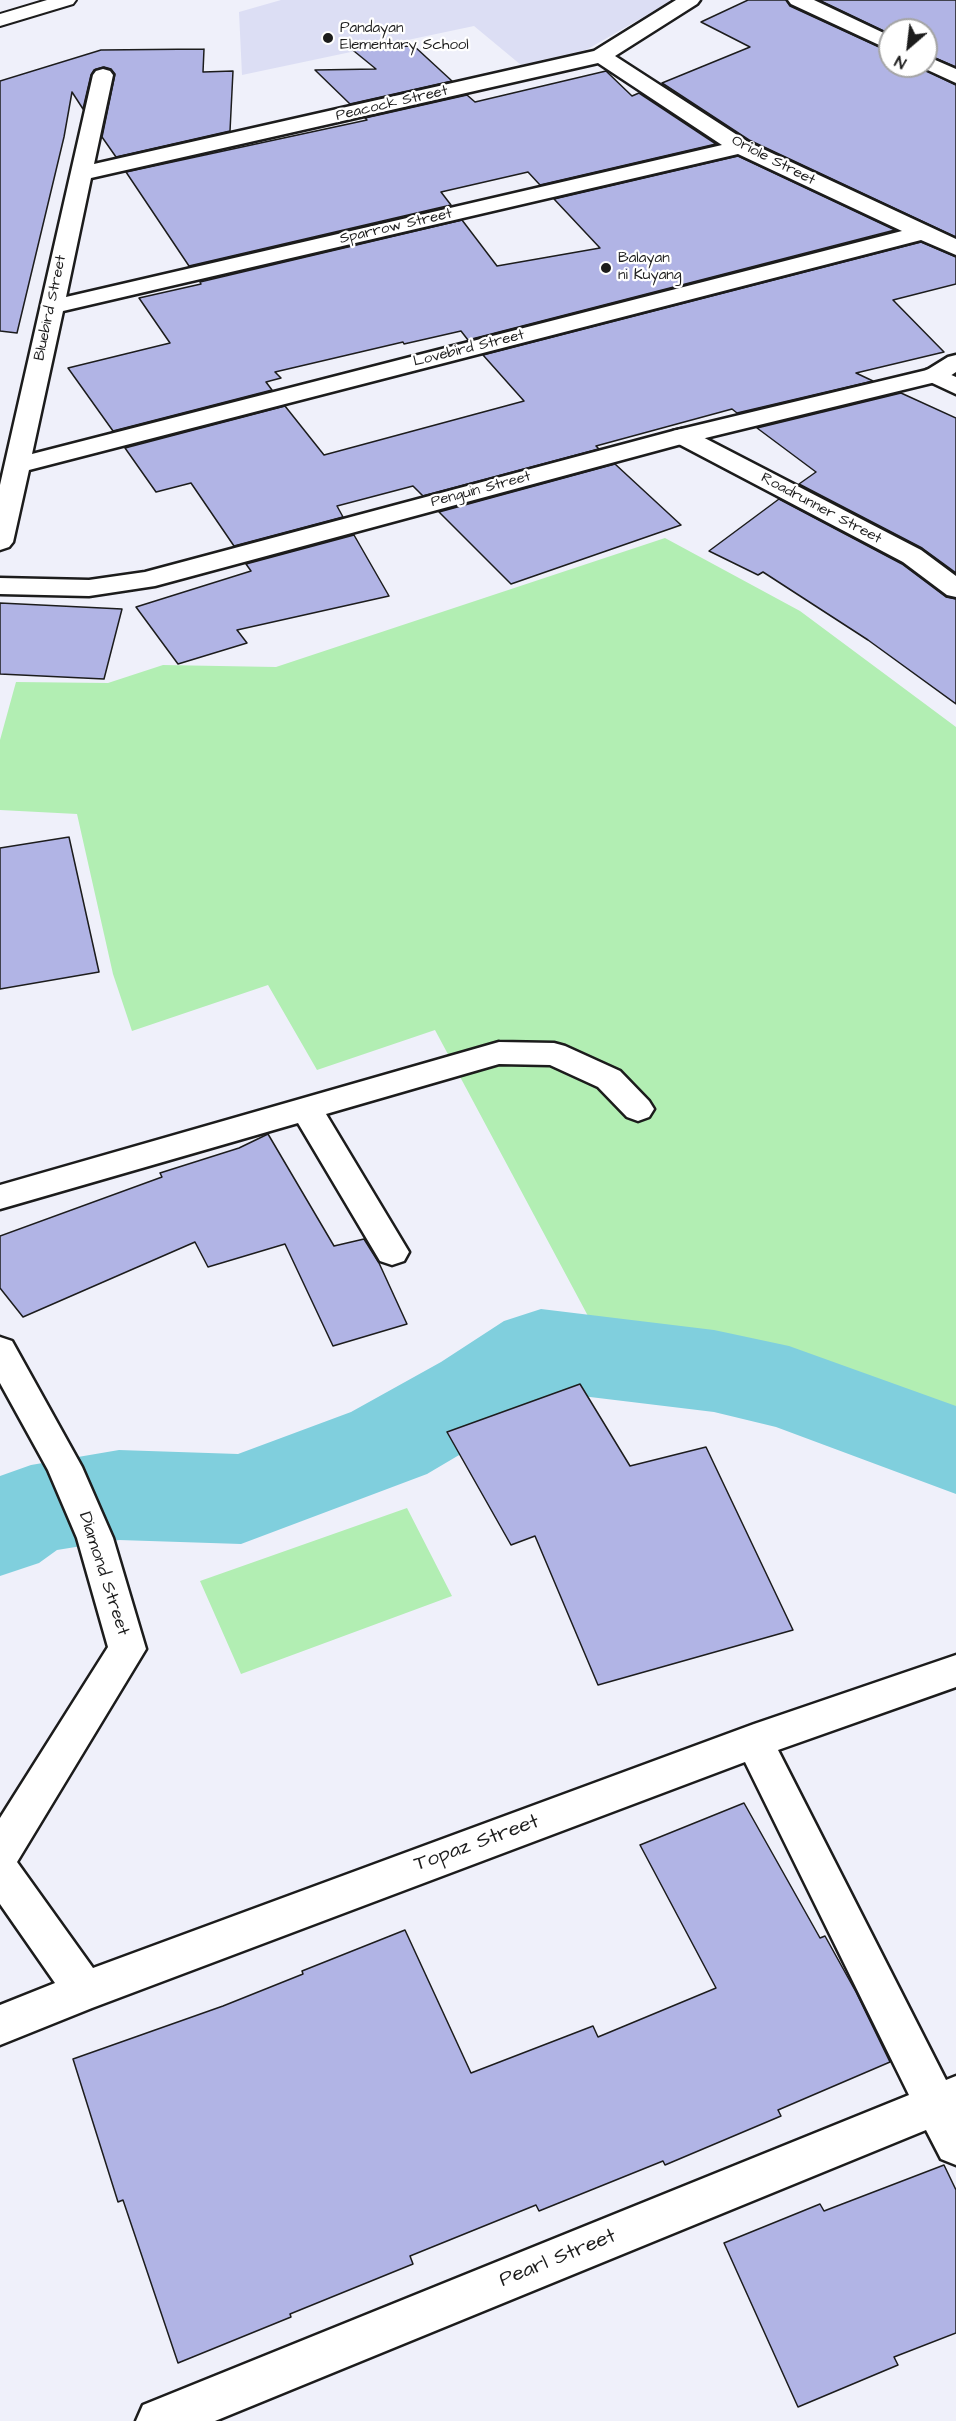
<!DOCTYPE html>
<html>
<head>
<meta charset="utf-8">
<style>
	body { margin:0 }
	#map { position:relative; width:956px; height:2421px; overflow:hidden; background:#eff0fa; font-family:"Architects Daughter",sans-serif }
	canvas { display:block }
	.north { position:absolute; left:878px; top:18px; width:60px; height:60px; box-sizing:border-box; background:#fff; border:2px solid #a4a4a4; border-radius:50%; rotate:208deg; font-size:16px; font-weight:700; line-height:24px; text-align:center; color:#1c1c1c }
	.north::after { content:''; display:block; margin:auto; width:21px; height:27px; background:#1c1c1c; clip-path:polygon(50% 0,100% 100%,50% 72%,0 100%) }
</style>
</head>
<body>
<div id="map">
<canvas width="956" height="2421"></canvas>
<div class="north">N</div>
</div>
<script>
const context = document.querySelector('canvas').getContext('2d');
context.lineJoin = 'round';
function paint(path, color) { context.fillStyle = color; context.fill(path, 'evenodd'); }
const toPath = rows => new Path2D(rows.map(r => 'M' + r).join(''));
function trace(path, color, width, dash) { context.strokeStyle = color; context.lineWidth = width; context.lineCap = dash ? 'butt' : 'round'; context.setLineDash(dash || []); context.stroke(path); }
function drawText(font, color, halo, rows, align = 'center') {
  context.font = font + ' "Architects Daughter",sans-serif'; context.lineWidth = 4.5; context.setLineDash([]); context.textBaseline = 'middle'; context.strokeStyle = halo; context.fillStyle = color; for (const [text, x, y, turn = 0] of rows) {
    context.save(); context.translate(x, y); context.rotate((+turn || 0) * Math.PI / 180); context.textAlign = isNaN(turn) ? turn : align; if (halo) context.strokeText(text, 0, 0); context.fillText(text, 0, 0); context.restore();
  }
}
const built = toPath([
	[281,0,673,0,586,50,521,65,474,26,242,75,239,12]
]);
const green = toPath([
	[665,538,800,611,956,727,956,1416,892,1407,588,1316,435,1030,317,1070,268,985,132,1031,113,974,77,814,0,810,0,740,16,682,108,683,163,665,276,667],
	[407,1508,452,1596,241,1674,200,1581]
]);
const river = toPath([
	[541,1309,714,1330,789,1346,956,1406,956,1494,776,1427,714,1412,557,1393,515,1422,427,1474,241,1544,119,1540,57,1550,39,1563,0,1576,0,1476,31,1465,119,1450,238,1454,351,1412,441,1362,504,1321,541,1309]
]);
const building = toPath([
	[748,0,786,0,790,6,890,52,890,66,917,66,956,85,956,237,749,140,662,83,750,47,701,22,748,0],
	[819,0,956,0,956,67,926,54,926,30,890,30,890,34,819,0],
	[414,46,452,81,350,104,315,70,376,69,349,47,414,46],
	[204,49,203,72,233,71,230,131,116,157,102,137,115,74,111,69,104,67,94,70,91,75,83,109,72,92,64,137,17,333,0,331,0,81,101,50,204,49],
	[606,71,632,96,639,93,716,144,540,185,528,172,441,192,451,205,189,266,126,172,367,120,365,118,467,95,475,102,606,71],
	[738,156,895,230,468,340,461,331,404,344,403,342,275,372,281,378,266,382,272,390,113,431,68,368,170,343,139,298,201,284,200,282,462,220,497,266,600,248,554,199,738,156],
	[921,242,956,257,956,284,893,300,944,352,856,373,873,381,737,413,732,409,596,446,599,449,423,496,413,486,337,506,343,517,234,546,191,483,156,492,125,448,285,406,324,455,524,401,483,355,921,242],
	[901,393,956,418,956,573,922,548,799,484,816,472,757,428,901,393],
	[615,464,681,525,511,584,439,512,615,464],
	[779,499,902,564,946,597,956,599,956,704,868,640,763,572,758,575,709,551,779,499],
	[354,535,389,596,237,630,247,643,178,664,136,607,251,571,246,564,354,535],
	[0,603,122,609,104,679,0,674,0,603],
	[69,837,99,972,0,989,0,848,69,837],
	[268,1134,334,1246,364,1239,379,1263,407,1324,333,1346,285,1244,208,1267,195,1242,23,1317,0,1288,0,1236,162,1177,160,1173,239,1148,268,1134],
	[580,1384,630,1466,706,1447,793,1630,598,1685,535,1536,511,1545,447,1432,580,1384],
	[744,1803,820,1938,825,1936,856,1992,890,2062,778,2110,781,2116,665,2165,663,2161,539,2211,536,2205,410,2256,413,2264,290,2314,291,2317,178,2363,123,2200,118,2202,73,2059,223,2006,303,1974,302,1971,405,1930,471,2073,593,2026,598,2037,716,1988,640,1845,744,1803],
	[944,2165,956,2190,956,2333,894,2357,898,2365,798,2407,724,2243,820,2204,824,2211,944,2165]
]);
const lane = toPath([
	[47,0,76,0,73,4,0,26,0,14,47,0]
]);
const street = toPath([
	[676,0,700,0,697,4,615,56,748,142,956,239,956,255,921,240,29,470,13,542,9,547,0,550,0,485,93,75,96,71,103,69,110,71,113,75,94,164,594,51,676,0],
	[598,63,722,145,66,297,91,178,598,63],
	[738,154,902,231,32,454,63,311,738,154],
	[788,0,814,0,890,36,890,50,791,4,788,0],
	[926,56,956,69,956,83,919,66,926,66,926,56],
	[935,368,956,377,956,394,926,380,923,375,926,370,935,368],
	[682,429,691,431,921,550,956,576,956,597,947,595,903,562,673,441,670,436,673,431,682,429],
	[499,1042,554,1043,565,1046,620,1071,649,1101,654,1109,649,1117,638,1121,627,1117,598,1087,550,1065,499,1064,326,1114,409,1252,404,1261,392,1265,380,1261,298,1123,0,1209,0,1185,499,1042],
	[0,1337,12,1341,82,1467,113,1538,146,1649,17,1862,93,1968,754,1724,956,1655,956,1687,778,1750,946,2080,956,2076,956,2165,941,2159,926,2130,215,2421,136,2421,143,2405,909,2095,745,1762,92,2008,0,2045,0,2005,55,1983,0,1904,0,1818,108,1647,77,1538,48,1470,0,1383,0,1337]
]);
const secondary = toPath([
	[956,355,956,372,944,380,689,442,155,586,89,596,0,594,0,578,89,580,145,572,673,431,927,370,948,357,956,355]
]);
const markers = [
	[328,38,6,"#1c1c1c"],
	[606,268,6,"#1c1c1c"]
];
const farPoinames = [
	["Pandayan",340,29],
	["Elementary School",340,46],
	["Balayan",618,259],
	["ni Kuyang",618,276]
];
const farStreetnames = [
	["Peacock Street",392,104,-13],
	["Oriole Street",773,161,27],
	["Sparrow Street",396,227,-13],
	["Bluebird Street",51,308,-78],
	["Lovebird Street",469,349,-14],
	["Penguin Street",481,490,-15],
	["Roadrunner Street",821,509,28]
];
const streetNames = [
	["Diamond Street",103,1574,72]
];
const nearStreetnames = [
	["Topaz Street",477,1844,-20],
	["Pearl Street",558,2259,-22]
];
paint(built, '#dcdef4');
paint(green, '#b2eeb3');
paint(river, '#80cfdd');
paint(building, '#b1b4e5');
trace(building, '#1c1c1c', 1.5);
trace(lane, '#1c1c1c', 4);
trace(street, '#1c1c1c', 5);
trace(secondary, '#1c1c1c', 5);
paint(lane, '#fff');
paint(street, '#fff');
paint(secondary, '#fff');
for (const [x, y, r, color] of markers) { const dot = new Path2D(); dot.arc(x, y, r, 0, 2 * Math.PI); context.fillStyle = color; context.fill(dot); trace(dot, '#fff', 2); }
drawText('15px', '#1c1c1c', '#fff', farPoinames, 'left');
drawText('15px', '#1c1c1c', '#fff', farStreetnames);
drawText('18px', '#1c1c1c', '#fff', streetNames);
drawText('21px', '#1c1c1c', '#fff', nearStreetnames);
</script>
</body>
</html>
